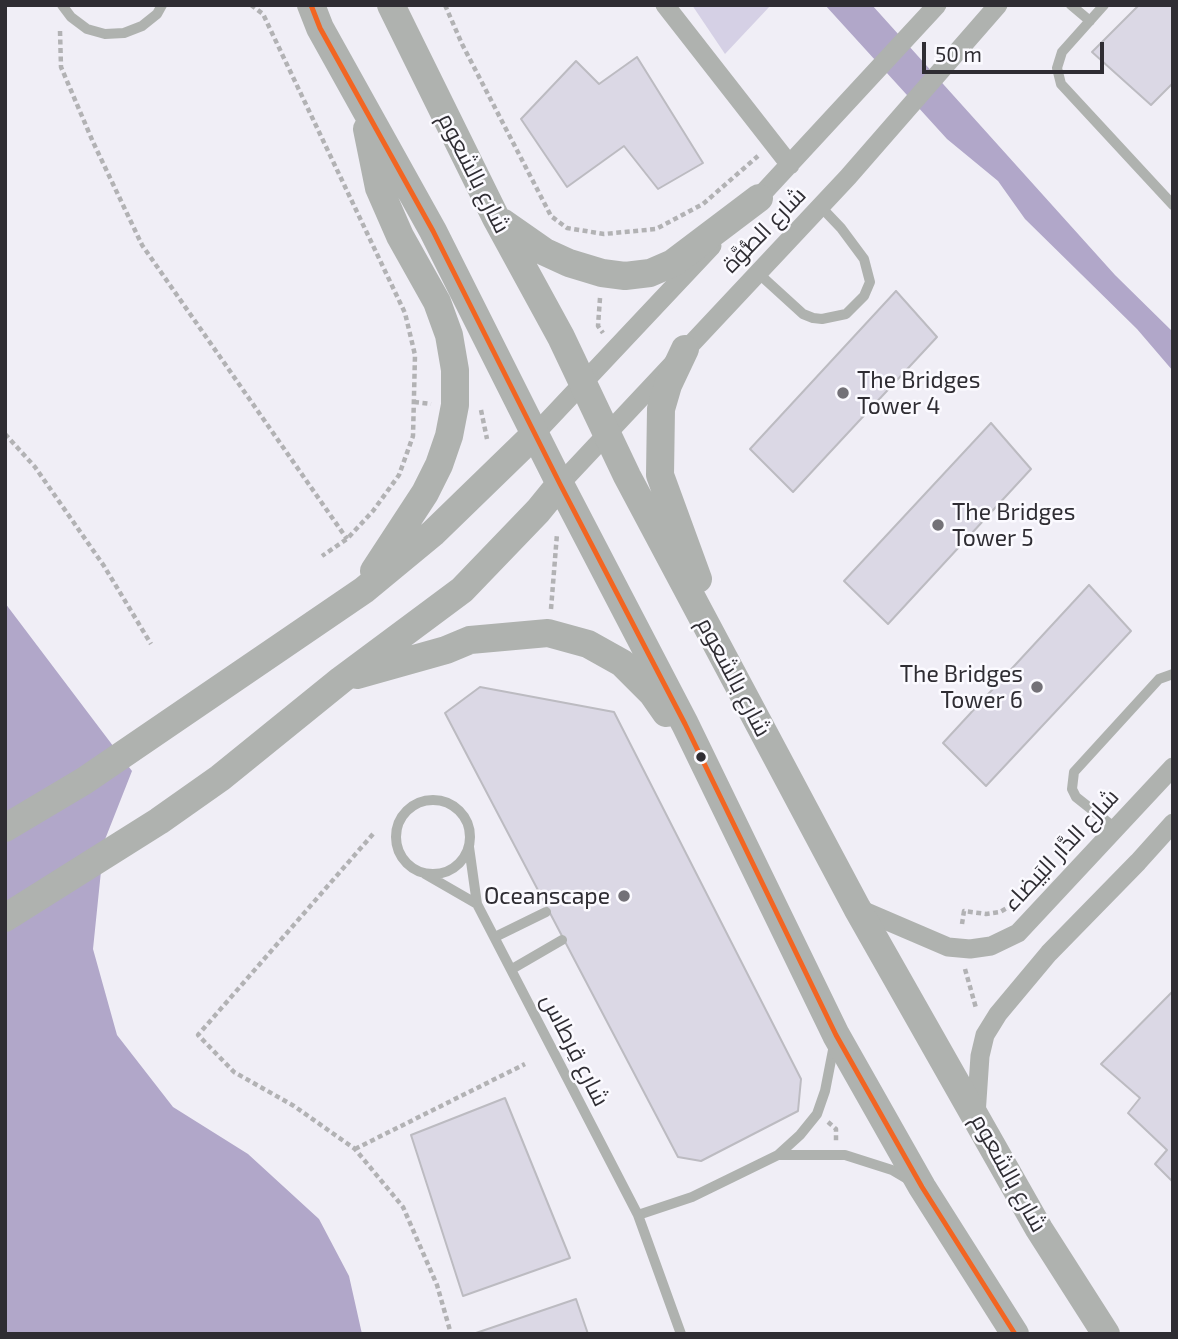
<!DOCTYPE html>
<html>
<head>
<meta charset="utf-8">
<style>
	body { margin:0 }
	#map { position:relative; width:1178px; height:1339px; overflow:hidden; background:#f0eef6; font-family:"Exo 2",sans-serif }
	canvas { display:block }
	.frame { position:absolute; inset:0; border:7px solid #2f2d33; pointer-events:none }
	.scale { position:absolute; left:922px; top:42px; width:182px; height:32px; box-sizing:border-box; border:4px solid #2f2d33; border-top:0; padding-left:9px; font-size:21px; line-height:24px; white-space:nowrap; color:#2f2d33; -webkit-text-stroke:5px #fbfaff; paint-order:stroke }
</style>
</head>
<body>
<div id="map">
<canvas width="1178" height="1339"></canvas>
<div class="frame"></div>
<div class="scale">50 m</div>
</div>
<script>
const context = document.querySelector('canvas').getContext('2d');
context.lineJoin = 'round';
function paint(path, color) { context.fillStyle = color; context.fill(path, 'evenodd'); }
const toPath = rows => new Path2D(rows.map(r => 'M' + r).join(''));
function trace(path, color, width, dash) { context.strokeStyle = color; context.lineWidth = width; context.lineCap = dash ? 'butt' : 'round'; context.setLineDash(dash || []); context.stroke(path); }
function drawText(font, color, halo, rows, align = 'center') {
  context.font = font + ' "Exo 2",Cairo,sans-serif'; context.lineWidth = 5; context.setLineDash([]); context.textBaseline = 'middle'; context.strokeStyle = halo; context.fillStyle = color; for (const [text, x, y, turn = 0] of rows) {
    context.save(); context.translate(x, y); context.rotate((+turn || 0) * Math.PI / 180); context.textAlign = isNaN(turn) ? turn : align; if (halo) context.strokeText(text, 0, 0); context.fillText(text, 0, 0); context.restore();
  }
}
const green = toPath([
	[692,5,771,5,725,54]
]);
const water = toPath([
	[825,5,872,5,1115,275,1173,332,1173,371,1137,329,1025,219,998,181,947,139],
	[5,603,132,771,104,842,93,949,117,1035,173,1107,248,1154,319,1219,349,1276,362,1334,5,1334]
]);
const building = toPath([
	[1139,5,1173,5,1173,83,1151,105,1092,52,1139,5],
	[637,57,703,163,658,189,624,146,567,187,521,119,576,61,599,84,637,57],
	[896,291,937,337,793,492,750,449,896,291],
	[991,423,1031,469,888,624,844,581,991,423],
	[1089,585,1131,631,986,786,943,743,1089,585],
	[480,687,614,712,801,1079,798,1111,701,1161,678,1157,445,713,480,687],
	[1173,991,1173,1182,1155,1164,1167,1150,1128,1113,1140,1098,1101,1064,1173,991],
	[505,1098,570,1258,463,1296,411,1135,505,1098],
	[576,1299,588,1334,473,1334,576,1299]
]);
const path = toPath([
	[251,5,263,14,405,313,415,355,413,436,399,475,373,511,347,539,322,556],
	[445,5,462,44,551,216,567,228,604,234,656,229,703,204,758,156],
	[60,31,61,67,93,142,142,245,347,539],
	[600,298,598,326,603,333],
	[414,402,431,404],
	[481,410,487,439],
	[5,434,35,467,104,566,151,644],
	[551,609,557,534],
	[373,834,198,1035,234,1072,294,1106,355,1149,403,1207,437,1285,451,1334],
	[962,924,964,911,986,914,1000,912,1014,904],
	[965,969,976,1008],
	[828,1122,836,1129,836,1141],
	[355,1149,525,1064]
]);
const lane = toPath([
	[62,5,71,17,87,29,105,34,124,33,142,26,157,14,162,5],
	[1071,5,1090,21],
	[1104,5,1062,52,1057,68,1061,84,1173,205],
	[758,273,803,314,813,318,822,319,846,314,864,296,870,282,864,259,841,228,820,206],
	'396 837a37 37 0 1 1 74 0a37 37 0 1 1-74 0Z',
	[1115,828,1076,797,1072,789,1074,772,1159,679,1173,674],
	[469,847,477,904,638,1215,681,1334],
	[425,874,477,904],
	[495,937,546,912],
	[512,969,562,940],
	[778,1155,845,1155,892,1170,909,1180],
	[638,1215,692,1197,778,1155,800,1135,817,1114,825,1091,834,1045]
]);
const street = toPath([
	[665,5,790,165],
	[750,207,937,5],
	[535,434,712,246],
	[560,484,848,177,998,5],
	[857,908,948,947,970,949,991,946,1018,933,1173,767],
	[976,1115,980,1056,985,1035,998,1014,1049,953,1138,862,1173,823]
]);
const secondary = toPath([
	[311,5,320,28,433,231,560,484,685,724,836,1035,922,1187,1015,1334],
	[391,5,496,218,561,337,627,476,857,908,1039,1229,1106,1334],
	[367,129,379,188,400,236,437,302,449,335,455,370,455,405,449,436,439,465,425,493,374,571],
	[502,222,545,252,569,263,602,273,625,276,650,273,673,263,759,198],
	[685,349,668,385,661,409,660,475,698,579],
	[357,675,446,650,470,640,548,633,588,644,622,663,652,693,666,713],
	[5,828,84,781,364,590,433,533,535,434],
	[5,918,159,821,220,778,341,680,462,590,538,511,560,484]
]);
const bus1 = toPath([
	[311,5,320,28,433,231,560,484,685,724,836,1035,922,1187,1015,1334]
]);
const markers = [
	[843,393,7,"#737177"],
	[938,525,7,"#737177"],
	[1037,687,7,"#737177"],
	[701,757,6,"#2f2d33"],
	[624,896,7,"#737177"]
];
const streetNames = [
	["شارع بالشعوم",474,173,63],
	["شارع الصُّوَّة",764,230,-46],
	["شارع بالشعوم",734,677,62],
	["شارع الدَّار البَيضاء",1061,850,-47],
	["شارع قِرطاس",575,1050,63],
	["شارع بالشعوم",1009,1173,61]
];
const poiNames = [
	["The Bridges",857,380],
	["Tower 4",857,406],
	["The Bridges",952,512],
	["Tower 5",952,538],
	["The Bridges",1023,674,"right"],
	["Tower 6",1023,700,"right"],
	["Oceanscape",610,896,"right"]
];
paint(green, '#d5d0e5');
paint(water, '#b1a7c9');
paint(building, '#dbd8e5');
trace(building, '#bcbbc1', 2);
trace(path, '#b2b2b4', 4.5, [5, 3.5]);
trace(lane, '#afb2af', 10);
trace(street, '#afb2af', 19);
trace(secondary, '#afb2af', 28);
trace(bus1, '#f26522', 5);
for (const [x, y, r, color] of markers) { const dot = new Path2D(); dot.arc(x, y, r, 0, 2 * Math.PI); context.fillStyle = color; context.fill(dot); trace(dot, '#fbfaff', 2.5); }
drawText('23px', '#2f2d33', '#fbfaff', streetNames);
drawText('23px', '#2f2d33', '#fbfaff', poiNames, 'left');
</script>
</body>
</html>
